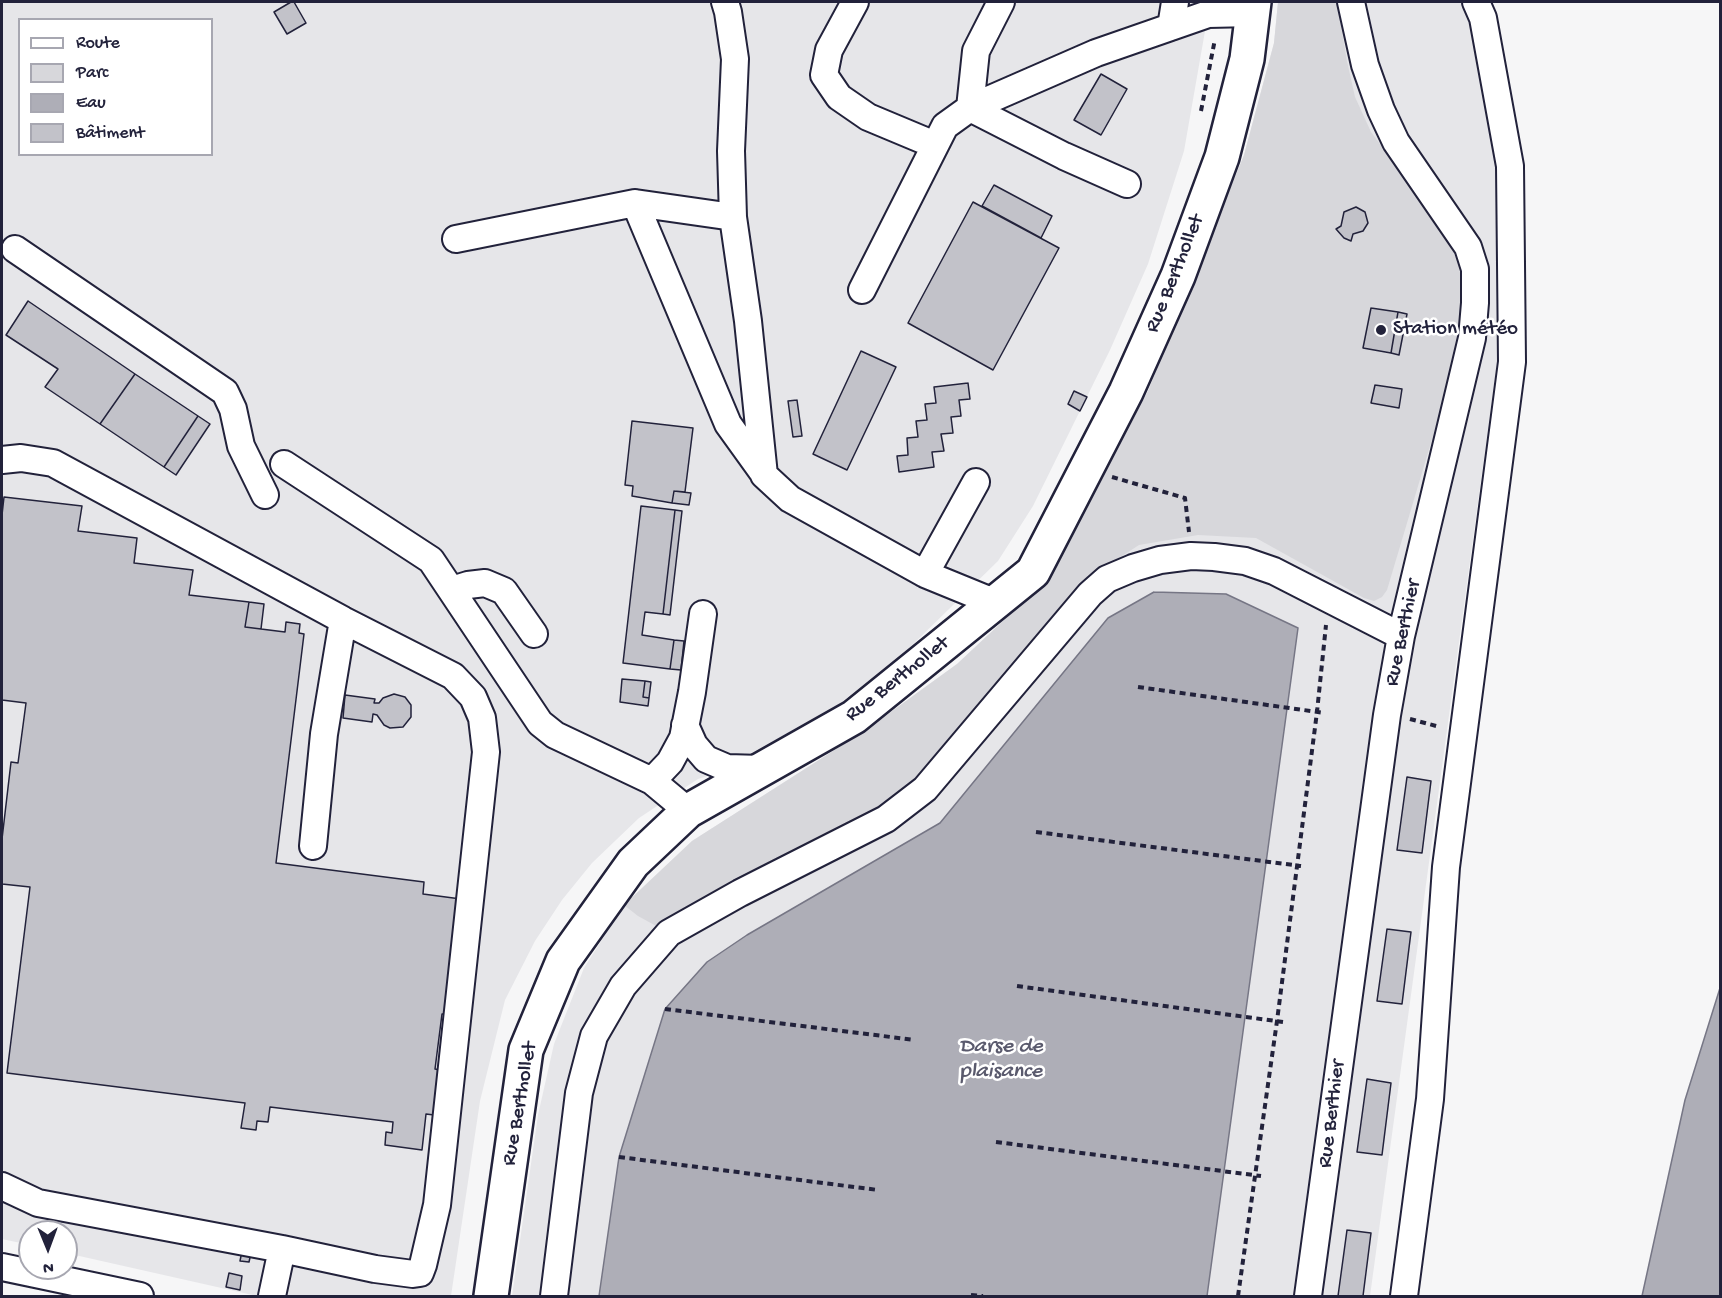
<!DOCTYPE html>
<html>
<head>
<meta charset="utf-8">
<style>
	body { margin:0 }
	#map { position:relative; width:1722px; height:1298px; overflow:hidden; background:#f6f6f7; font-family:"Gochi Hand",sans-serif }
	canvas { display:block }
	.frame { position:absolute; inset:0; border:3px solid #22223b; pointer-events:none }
	.legend { position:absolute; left:18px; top:18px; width:195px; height:138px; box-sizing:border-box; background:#fff; border:2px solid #a7a7b1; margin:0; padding:8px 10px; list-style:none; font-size:18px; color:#22223b }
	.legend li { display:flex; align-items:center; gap:12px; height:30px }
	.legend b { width:30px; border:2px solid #a7a7b1 }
	.north { position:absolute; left:18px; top:1220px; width:60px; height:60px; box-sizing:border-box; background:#fff; border:2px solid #a7a7b1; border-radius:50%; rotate:179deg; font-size:16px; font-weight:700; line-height:24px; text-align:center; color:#22223b }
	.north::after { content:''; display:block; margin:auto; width:21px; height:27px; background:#22223b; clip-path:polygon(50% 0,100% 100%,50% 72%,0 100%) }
</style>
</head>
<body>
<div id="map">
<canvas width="1722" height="1298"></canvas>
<div class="frame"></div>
<ul class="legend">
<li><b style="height:8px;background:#fff"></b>Route</li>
<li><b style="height:16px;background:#d7d7db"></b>Parc</li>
<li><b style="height:16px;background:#aeaeb7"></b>Eau</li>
<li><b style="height:16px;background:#c2c2c9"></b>Bâtiment</li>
</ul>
<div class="north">N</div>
</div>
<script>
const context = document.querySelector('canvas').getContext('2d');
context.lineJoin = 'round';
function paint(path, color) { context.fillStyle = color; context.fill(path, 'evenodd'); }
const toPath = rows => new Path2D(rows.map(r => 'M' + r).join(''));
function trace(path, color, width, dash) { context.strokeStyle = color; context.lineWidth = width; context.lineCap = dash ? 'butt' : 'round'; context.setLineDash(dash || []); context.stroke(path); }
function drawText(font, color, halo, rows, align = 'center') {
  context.font = font + ' "Gochi Hand",sans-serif'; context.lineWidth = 5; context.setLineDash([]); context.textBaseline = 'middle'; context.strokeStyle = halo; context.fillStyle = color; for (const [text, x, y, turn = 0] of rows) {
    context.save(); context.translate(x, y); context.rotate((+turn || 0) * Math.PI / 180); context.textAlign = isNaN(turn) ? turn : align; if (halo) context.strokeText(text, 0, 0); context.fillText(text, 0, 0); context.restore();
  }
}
const built = toPath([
	[2,2,1209,2,1208,14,1184,151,1148,264,1110,350,1033,506,998,561,900,657,835,707,713,774,698,779,639,818,592,863,562,900,535,941,505,1000,480,1101,451,1296,257,1296,66,1253,66,1232,30,1232,30,1245,2,1239],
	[20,20,212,20,212,154,20,154],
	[1278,2,1464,2,1500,151,1499,348,1370,1296,512,1296,538,1115,554,1044,584,968,624,905,692,841,866,730,957,664,1033,593,1064,552,1148,391,1244,155,1274,43]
]);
const green = toPath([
	[1278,2,1337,2,1347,61,1355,97,1371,132,1428,208,1458,261,1464,296,1461,342,1387,590,1382,597,1374,601,1364,598,1256,538,1198,535,1139,545,1083,581,1051,624,952,737,916,777,881,806,842,827,735,878,658,927,638,916,624,905,692,841,866,730,957,664,1033,593,1064,552,1148,391,1244,155,1274,43]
]);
const water = toPath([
	[1154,592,1226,594,1298,628,1207,1296,599,1296,619,1157,665,1009,707,962,747,935,940,823,1108,618,1154,592],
	[1720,988,1720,1296,1642,1296,1685,1100,1720,988]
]);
const building = toPath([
	[291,2,294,2,306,23,287,34,274,12,291,2],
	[1101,74,1127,89,1101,135,1074,120,1101,74],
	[994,185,1052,216,1041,238,982,206,994,185],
	[973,202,1059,248,993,370,908,323,973,202],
	[1356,207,1365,212,1368,223,1363,231,1353,234,1351,241,1344,238,1336,229,1341,226,1344,212,1356,207],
	[28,301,135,374,100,424,45,387,58,369,6,335,28,301],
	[1371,308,1398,312,1391,353,1363,348,1371,308],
	[1398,312,1407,314,1399,355,1391,353,1398,312],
	[861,351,896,367,847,470,813,454,861,351],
	[135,374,198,416,164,467,100,424,135,374],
	[968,383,970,399,959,400,961,416,951,417,953,433,941,434,944,451,932,452,934,467,899,472,897,456,908,455,907,438,918,437,916,421,927,420,925,404,936,403,934,387,968,383],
	[1375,385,1402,389,1399,408,1371,403,1375,385],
	[1074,391,1087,397,1080,411,1068,404,1074,391],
	[797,400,802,436,793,437,788,401,797,400],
	[198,416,210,424,176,475,164,467,198,416],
	[632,421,693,428,685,492,674,491,672,503,632,496,633,486,625,485,632,421],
	[674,491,691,493,689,505,672,503,674,491],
	[4,497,82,506,78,531,137,538,134,563,193,570,189,595,249,602,245,627,285,632,286,622,300,624,299,633,304,634,276,863,424,882,423,894,461,899,447,1014,442,1014,435,1069,440,1070,434,1115,426,1114,422,1150,385,1145,386,1132,392,1133,393,1122,270,1107,268,1122,257,1121,256,1130,241,1128,245,1103,7,1073,30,887,2,884,2,839,11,762,18,763,26,703,2,700,2,515,4,497],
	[641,506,675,510,663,614,645,612,642,635,674,640,670,669,623,663,641,506],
	[675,510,682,511,670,615,663,614,675,510],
	[249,602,264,604,261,629,245,627,249,602],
	[674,640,684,641,681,670,670,669,674,640],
	[622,679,645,681,643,697,649,698,648,706,620,702,622,679],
	[645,681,651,682,649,698,643,697,645,681],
	[394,694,405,697,411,705,411,717,403,727,390,728,384,725,377,715,373,714,372,722,343,718,345,695,375,699,374,703,379,703,383,698,394,694],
	[1407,777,1431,781,1422,853,1397,850,1407,777],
	[1387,929,1411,932,1402,1004,1377,1001,1387,929],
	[1367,1079,1391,1083,1382,1155,1357,1152,1367,1079],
	[1347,1230,1371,1233,1363,1296,1338,1296,1347,1230],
	[242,1251,251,1253,249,1262,240,1261,242,1251],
	[229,1273,242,1276,240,1290,226,1287,229,1273]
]);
const path = toPath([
	[1201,111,1215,39],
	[1112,477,1185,498,1189,532],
	[1138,687,1325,713],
	[1410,719,1440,727],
	[1036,832,1301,866],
	[1017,986,1283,1022],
	[665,1009,915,1040],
	[996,1142,1261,1176],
	[619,1157,878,1190],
	[971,1295,983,1296],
	[1238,1296,1277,1021,1317,712,1326,625]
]);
const minor = toPath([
	[725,2,728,12,735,59,731,151,733,217,748,321,764,475,790,499,925,574,996,603],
	[855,2,829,50,824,75,839,97,868,117,935,145],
	[1001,2,976,51,970,108,1064,156,1127,184],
	[1171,27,1175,2],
	[635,203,728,424,764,474],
	[456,239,635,203,733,217],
	[15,249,225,392,233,409,241,446,265,495],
	[862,290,945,126,970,108,1096,53,1208,14,1253,13],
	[2,460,21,458,53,463,343,620,453,676,473,697,482,718,486,752,437,1205,423,1265,420,1273,413,1274,375,1269,282,1249,38,1203,2,1186],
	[284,464,431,560,540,723,555,735,652,781,688,811],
	[925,574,976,482],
	[452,590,468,585,485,583,504,591,534,634],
	[685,725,694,745,706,759,727,768,762,769],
	[652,781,670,762,683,738,692,692,703,614],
	[313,846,324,734,343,620],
	[2,1267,140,1296],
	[272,1296,282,1249],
	[554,1296,579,1093,594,1036,623,986,669,933,740,893,886,819,925,789,1090,594,1107,579,1133,568,1160,560,1191,556,1214,557,1245,561,1274,571,1401,636],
	[1308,1296,1387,715,1401,636,1472,338,1475,303,1475,269,1468,247,1396,142,1381,110,1365,65,1351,2],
	[1404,1296,1430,1099,1446,867,1512,362,1510,166,1483,18,1476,2]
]);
const major = toPath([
	[491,1296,526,1050,563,961,633,863,688,811,854,717,1033,572,1126,392,1178,276,1222,157,1247,59,1254,2]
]);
const markers = [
	[1381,330,6,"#22223b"]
];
const streetNames = [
	["Rue Berthollet",1176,274,-68],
	["Rue Berthier",1404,633,-78],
	["Rue Berthollet",898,680,-38],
	["Rue Berthollet",521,1104,-80],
	["Rue Berthier",1333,1114,-83]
];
const poiNames = [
	["Station météo",1393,330]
];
const waterNames = [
	["Darse de",1001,1048],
	["plaisance",1001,1073]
];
paint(built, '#e6e6e9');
paint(green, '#d7d7db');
paint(water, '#aeaeb7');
trace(water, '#767685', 1.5);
paint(building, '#c2c2c9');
trace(building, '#22223b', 1.5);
trace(minor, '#22223b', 30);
trace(major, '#22223b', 38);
trace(path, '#22223b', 4, [6, 4.5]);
trace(minor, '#fff', 26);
trace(major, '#fff', 33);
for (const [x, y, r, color] of markers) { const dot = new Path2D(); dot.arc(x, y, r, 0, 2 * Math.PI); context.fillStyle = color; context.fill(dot); trace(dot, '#fff', 2); }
drawText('21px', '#22223b', '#fff', streetNames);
drawText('21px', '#22223b', '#fff', poiNames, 'left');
drawText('italic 22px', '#5a5a6d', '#fff', waterNames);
</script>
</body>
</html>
